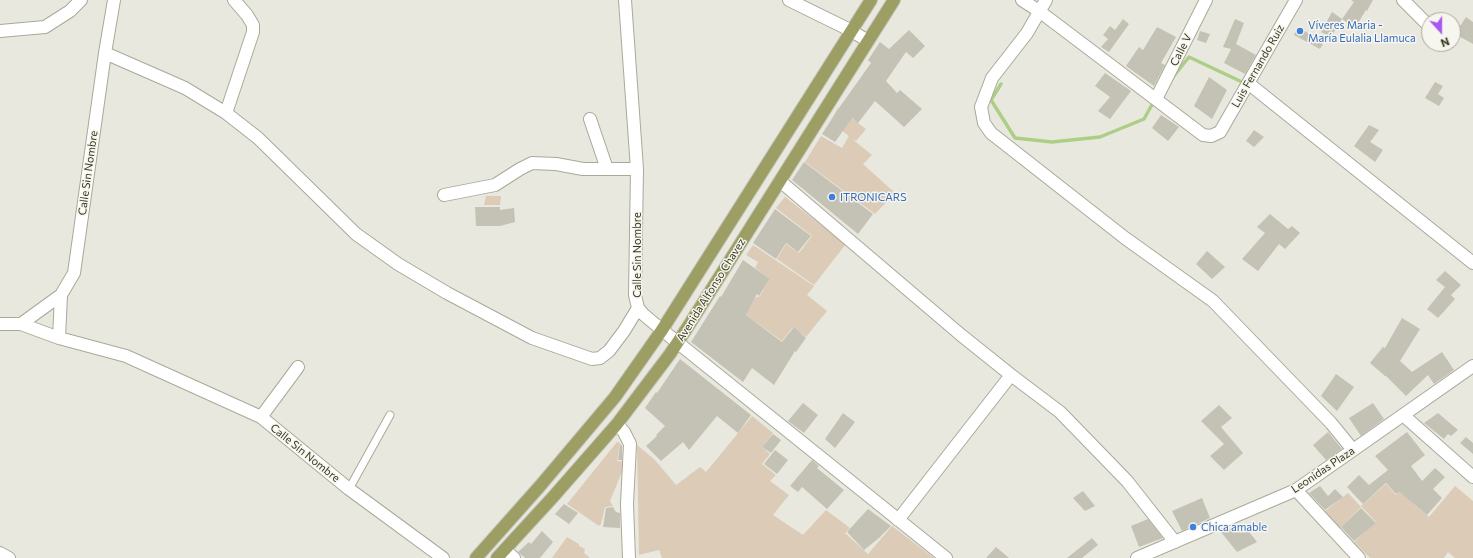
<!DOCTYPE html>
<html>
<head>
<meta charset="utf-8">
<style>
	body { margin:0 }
	#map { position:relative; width:1473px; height:558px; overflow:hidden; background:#e9e8de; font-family:Commissioner,sans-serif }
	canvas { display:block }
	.north { position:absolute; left:1421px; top:12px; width:40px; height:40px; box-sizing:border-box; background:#f6f5ee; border:1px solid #aaaa9c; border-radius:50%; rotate:159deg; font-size:11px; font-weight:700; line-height:16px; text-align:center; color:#383920 }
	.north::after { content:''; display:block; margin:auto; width:14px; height:18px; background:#aa57ef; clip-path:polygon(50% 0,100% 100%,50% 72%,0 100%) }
</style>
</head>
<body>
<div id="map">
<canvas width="1473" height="558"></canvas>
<div class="north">N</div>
</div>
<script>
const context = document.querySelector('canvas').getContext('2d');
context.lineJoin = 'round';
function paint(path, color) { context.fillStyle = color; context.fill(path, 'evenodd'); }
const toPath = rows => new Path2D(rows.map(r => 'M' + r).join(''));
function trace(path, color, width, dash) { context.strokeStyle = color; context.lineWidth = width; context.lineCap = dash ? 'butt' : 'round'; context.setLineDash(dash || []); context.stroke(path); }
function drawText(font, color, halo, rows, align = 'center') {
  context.font = font + ' Commissioner,sans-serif'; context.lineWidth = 3; context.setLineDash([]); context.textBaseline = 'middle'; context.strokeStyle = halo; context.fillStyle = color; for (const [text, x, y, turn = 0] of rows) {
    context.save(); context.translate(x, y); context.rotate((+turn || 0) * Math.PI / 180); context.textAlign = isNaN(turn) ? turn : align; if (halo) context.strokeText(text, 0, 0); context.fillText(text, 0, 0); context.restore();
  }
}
const green = toPath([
	[838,108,866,129,856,141,852,139,872,155,863,164,895,193,875,214,805,162,821,136,842,148,849,136,830,122],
	[486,196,501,196,500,205,484,205],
	[785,197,846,244,814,285,777,259,786,244,799,253,812,236,776,208],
	[753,245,814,286,807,295,827,311,806,337,793,327,782,341,746,315,755,298,760,296,770,279,755,268,758,262,746,255],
	[752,416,773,433,762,447,770,454,762,464,776,475,770,481,789,495,773,515,803,535,826,510,850,528,845,533,868,554,892,526,934,558,662,558,659,550,639,555,637,445,655,460,676,485,700,467,706,472],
	[617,442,620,443,617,461,626,462,610,501,613,506,605,507,601,524,599,526,567,504],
	[1386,484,1396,495,1399,492,1429,517,1455,486,1473,501,1473,558,1455,558,1448,552,1444,558,1370,558,1354,542,1376,522,1361,506],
	[1348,493,1361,507,1340,528,1324,512],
	[567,537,579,544,579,546,585,549,584,553,590,558,552,558]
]);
const stream = toPath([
	[1173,77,1189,57,1242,82,1245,81],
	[1001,84,991,100,1015,138,1052,142,1100,137,1144,119,1154,101]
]);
const building = toPath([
	[1351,0,1373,0,1367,11,1366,10,1355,28,1342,19,1354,2],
	[1332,12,1342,19,1331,37,1321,32],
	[1466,17,1473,22,1473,44,1455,34],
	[1123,19,1129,24,1109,52,1101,47,1108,39,1103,35,1110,26,1115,30],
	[1235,19,1244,23,1236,44,1256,55,1245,74,1224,63,1231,49,1223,47],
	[1298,26,1323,44,1320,49,1294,35],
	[1157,27,1176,37,1161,63,1165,65,1154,86,1126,66,1139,47,1143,50],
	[909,30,925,46,913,58,906,52,886,81,897,93,900,90,922,109,904,127,875,101,858,123,852,118,835,142,822,134,839,108,871,63,868,60,880,42,889,49],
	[1200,31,1210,34,1206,43,1197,40],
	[1105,73,1131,91,1110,119,1098,111,1110,97,1095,86],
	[1209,77,1227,90,1212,119,1194,106],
	[1435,82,1443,86,1438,94,1444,98,1439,106,1425,98],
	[1161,115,1179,127,1168,141,1152,128],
	[1369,125,1379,130,1370,142,1383,150,1375,162,1354,146],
	[1254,130,1264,137,1254,147,1246,141],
	[804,162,873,214,858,234,792,180],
	[475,207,500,207,500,210,514,208,515,222,500,226,476,226],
	[775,209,811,236,798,252,786,243,776,259,753,243],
	[1270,214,1288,229,1292,226,1300,233,1285,249,1279,244,1258,271,1242,259,1265,233,1257,227],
	[1207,251,1225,267,1212,279,1196,264],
	[743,260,770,279,759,296,757,294,746,315,782,342,794,327,806,338,796,352,795,351,774,385,752,368,743,382,691,342,720,296,721,297],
	[1445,271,1461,285,1451,295,1455,299,1438,318,1427,309,1445,287,1436,280],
	[1402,318,1420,329,1400,361,1412,372,1442,352,1454,370,1434,384,1428,375,1406,396,1386,376,1385,376,1370,363,1383,347,1385,348],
	[680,359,751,415,738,433,717,416,689,450,683,442,661,461,646,446,657,436,656,435,665,426,645,408,656,392,657,393],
	[1336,374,1354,387,1337,411,1321,396],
	[803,403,818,415,804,433,788,421],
	[1373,403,1384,419,1361,436,1349,418],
	[1219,405,1232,418,1221,427,1243,453,1224,470,1210,456,1224,444,1201,421],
	[843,413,855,422,835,448,825,439],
	[1438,413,1458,430,1451,436,1448,434,1444,439,1424,423],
	[1328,432,1342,449,1326,460,1313,445],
	[1407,432,1425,455,1411,466,1422,481,1435,468,1445,477,1433,489,1442,498,1427,515,1399,492,1396,494,1386,483,1363,504,1347,487,1359,475,1369,485,1388,470,1375,456],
	[773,434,781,440,771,453,762,447],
	[1466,437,1473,443,1473,454,1460,443],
	[620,444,622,446,622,460,618,460],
	[775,450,788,460,777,474,764,464],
	[812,460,819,466,817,468,844,490,827,509,802,487,798,492,790,486],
	[1320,486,1328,496,1335,489,1343,497,1325,510,1309,493],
	[1083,491,1095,506,1085,511,1073,498],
	[1202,498,1210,518,1182,531,1172,511],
	[564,504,578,513,569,524,555,514],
	[613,507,616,512,620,513,620,528,603,527,606,508],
	[1361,508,1376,523,1354,541,1341,527],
	[868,509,891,526,879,538,864,550,847,532],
	[1148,519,1163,538,1139,547,1131,526],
	[1243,524,1257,542,1237,552,1221,532],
	[542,531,553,542,540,558,525,558,518,552,529,542,531,544],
	[1092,538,1098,545,1082,558,1067,558],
	[996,547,1009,558,986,558]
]);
const lane = toPath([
	[349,489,390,415]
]);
const street = toPath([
	[625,0,637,169,635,295,638,308,643,314,662,330,946,558],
	[789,0,850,30,868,41],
	[1022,0,1039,11,1203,135,1211,136,1220,132,1296,0],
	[1046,0,1027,33,992,78,981,107,984,123,991,133,1125,238,1213,301,1331,423,1353,450],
	[1403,0,1429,26],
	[0,31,45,27,70,11,81,0],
	[105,53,185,88,226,113,258,138,356,234,398,264,447,293,532,338,592,359,600,358,609,351,624,331,638,308],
	[1248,83,1473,263],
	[1156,99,1206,0],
	[226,113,253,32,253,25,247,15,234,0],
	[590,119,607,169],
	[780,181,961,335,1011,375,1060,412,1127,481,1175,542],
	[444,195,495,185,520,169,532,163,556,164,583,169,637,169],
	[0,324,21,324,59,338,126,356,261,417,349,489,443,558],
	[21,324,61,295,74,273,105,53,114,0],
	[59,338,61,295],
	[1403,415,1473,477],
	[261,417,298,367],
	[617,424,624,432,630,444,627,504,629,558],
	[1296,490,1359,558],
	[898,520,1011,375],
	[505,550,514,558],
	[0,553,9,558],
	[1137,558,1296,490,1473,366]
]);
const primary = toPath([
	[476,558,540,486,615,397,662,330,871,0],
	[497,558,553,497,617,424,670,354,689,325,894,0]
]);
const markers = [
	[1300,31,4,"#3f7fe0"],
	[832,197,4,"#3f7fe0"],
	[1193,527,4,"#3f7fe0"]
];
const shopNames = [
	["Víveres Maria -",1308,25],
	["María Eulalia Llamuca",1308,38],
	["ITRONICARS",840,197],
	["Chica amable",1201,527]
];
const streetNames = [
	["Calle V",1181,50,-63],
	["Luis Fernando Ruiz",1258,66,-60],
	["Calle Sin Nombre",88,173,-82],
	["Calle Sin Nombre",637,255,-90],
	["Avenida Alfonso Chavez",711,290,-58],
	["Calle Sin Nombre",305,453,39],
	["Leonidas Plaza",1323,470,-34]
];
paint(green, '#dbcbb7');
trace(stream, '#adce87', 3.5);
paint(building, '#c4c2b4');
trace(lane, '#a9a99a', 9);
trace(street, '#a9a99a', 14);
trace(primary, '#c3c4bc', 14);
trace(lane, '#fff', 7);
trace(street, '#fff', 12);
trace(primary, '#9c9e63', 12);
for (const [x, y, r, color] of markers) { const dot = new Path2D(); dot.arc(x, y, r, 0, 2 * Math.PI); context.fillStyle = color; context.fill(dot); trace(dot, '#f6f5ee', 1.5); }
drawText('11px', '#366cbe', '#f6f5ee', shopNames, 'left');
drawText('11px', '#383920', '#f6f5ee', streetNames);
</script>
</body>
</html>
